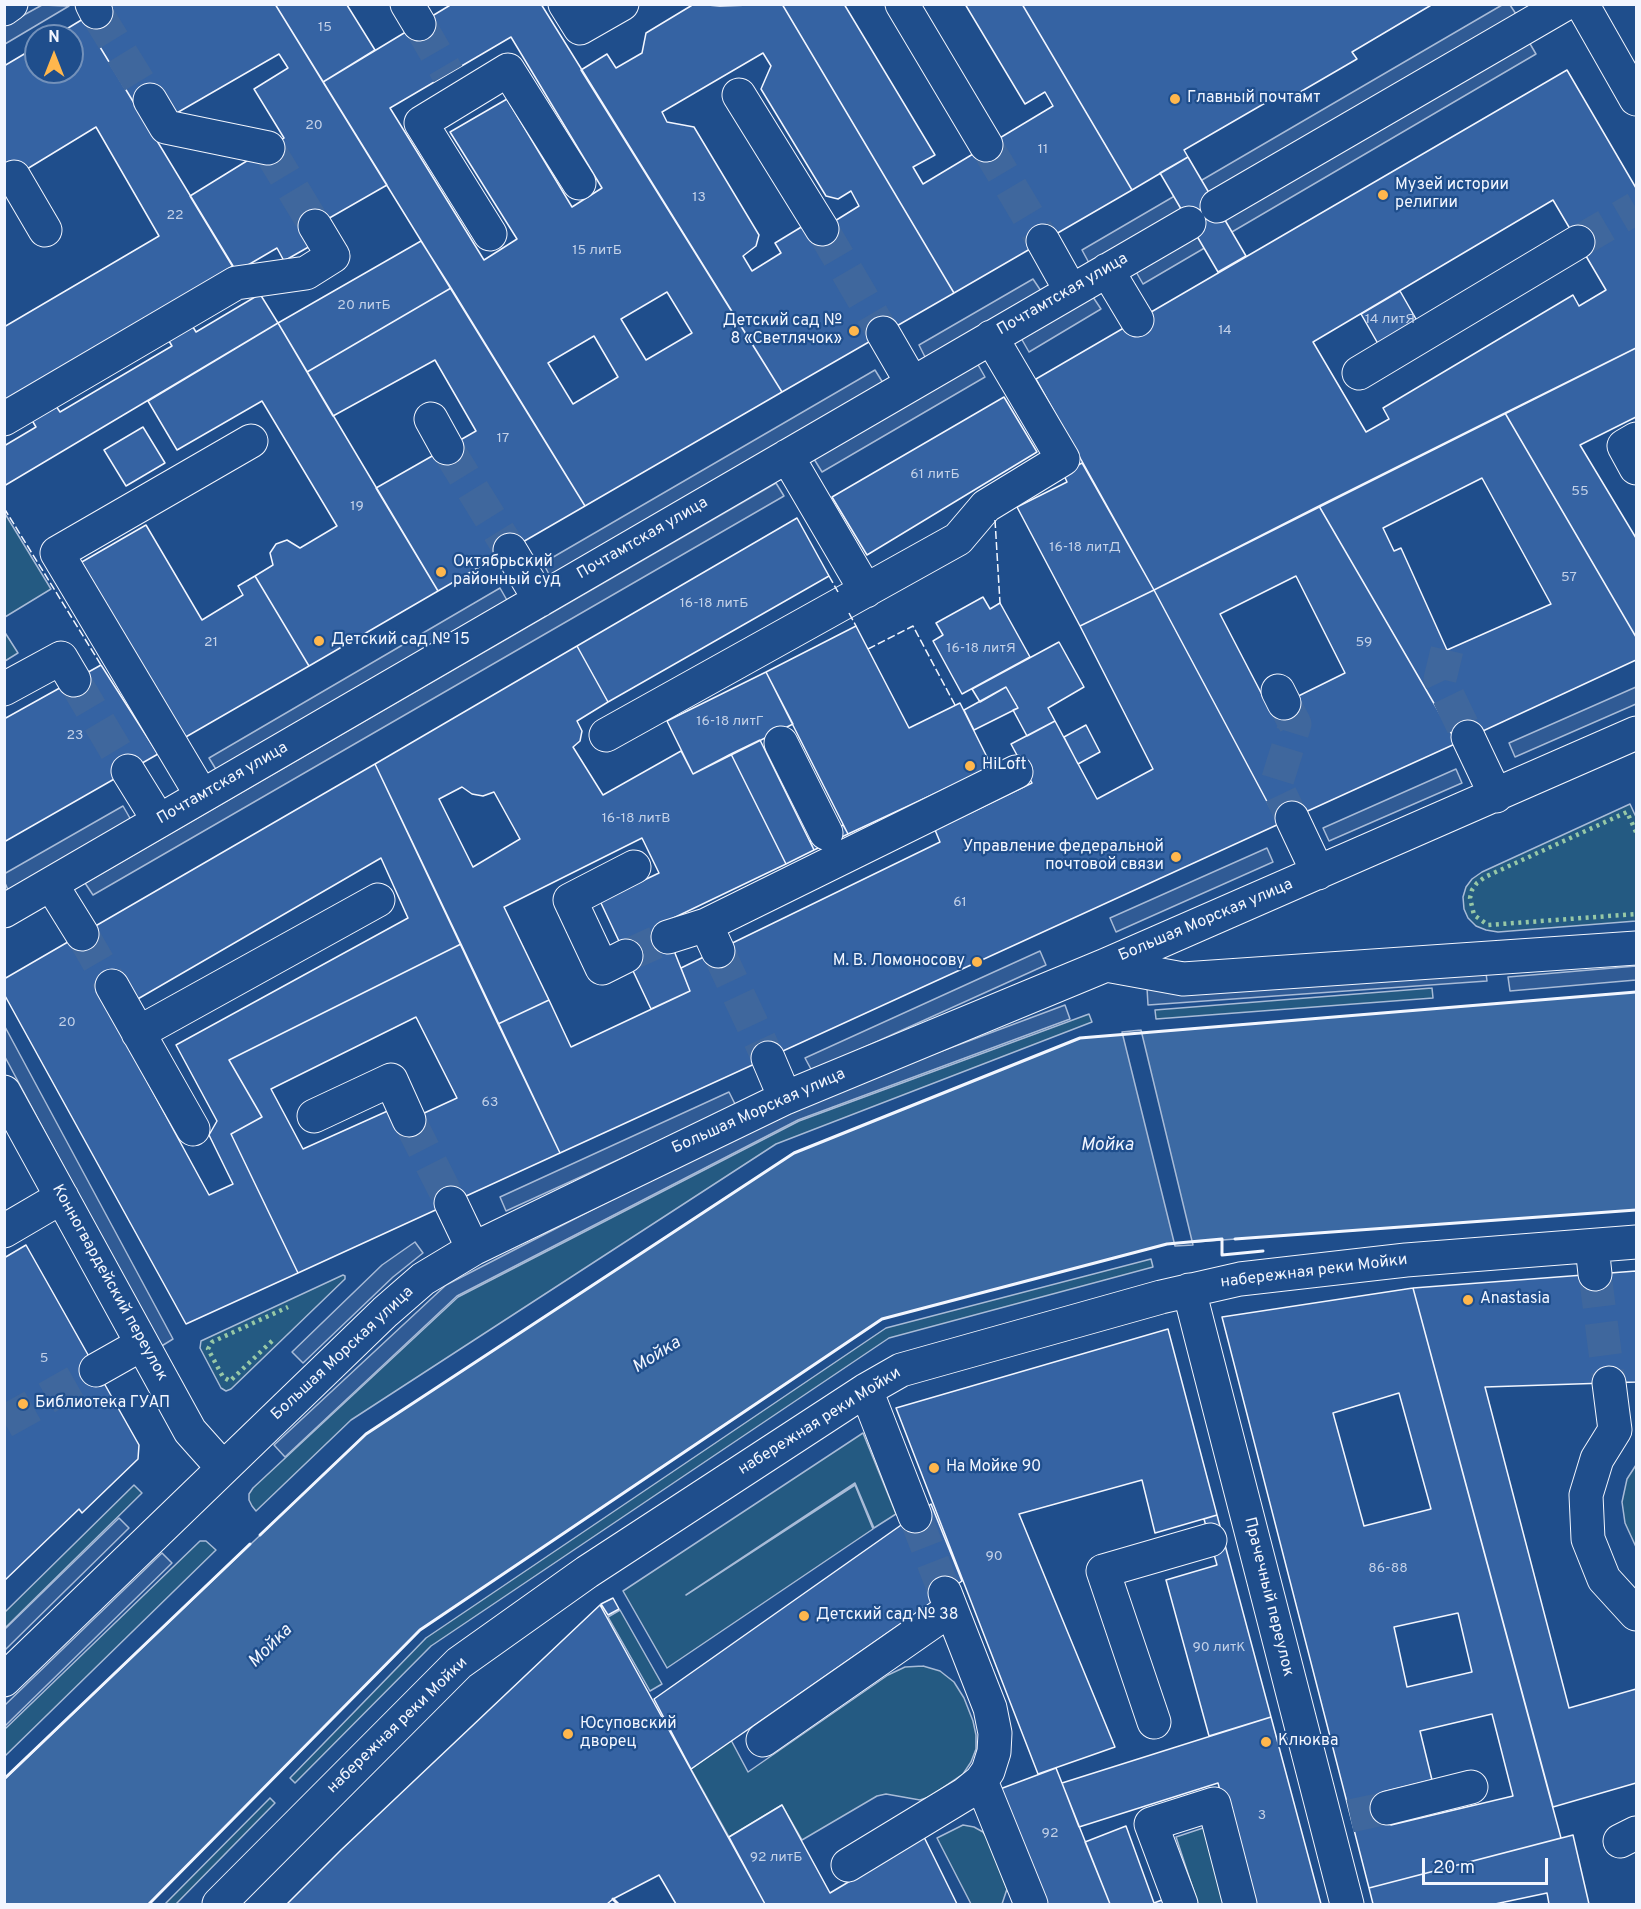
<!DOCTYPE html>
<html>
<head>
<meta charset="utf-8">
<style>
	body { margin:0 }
	#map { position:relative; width:1641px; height:1909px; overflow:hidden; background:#1f4e8c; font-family:Overpass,sans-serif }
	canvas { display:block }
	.frame { position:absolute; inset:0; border:6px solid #f2f6ff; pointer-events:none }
	.north { position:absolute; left:24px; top:24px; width:60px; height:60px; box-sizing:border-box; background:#1f4e8c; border:2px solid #7391ba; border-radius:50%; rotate:0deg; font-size:16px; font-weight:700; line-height:24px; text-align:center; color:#f2f6ff }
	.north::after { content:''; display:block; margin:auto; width:21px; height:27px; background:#ffb74d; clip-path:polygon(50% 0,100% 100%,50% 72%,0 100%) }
	.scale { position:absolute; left:1422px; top:1858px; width:126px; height:27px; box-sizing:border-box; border:3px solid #f2f6ff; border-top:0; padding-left:8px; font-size:18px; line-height:21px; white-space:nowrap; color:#f2f6ff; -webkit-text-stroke:4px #1f4e8c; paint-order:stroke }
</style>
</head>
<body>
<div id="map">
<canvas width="1641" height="1909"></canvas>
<div class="frame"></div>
<div class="north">N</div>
<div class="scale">20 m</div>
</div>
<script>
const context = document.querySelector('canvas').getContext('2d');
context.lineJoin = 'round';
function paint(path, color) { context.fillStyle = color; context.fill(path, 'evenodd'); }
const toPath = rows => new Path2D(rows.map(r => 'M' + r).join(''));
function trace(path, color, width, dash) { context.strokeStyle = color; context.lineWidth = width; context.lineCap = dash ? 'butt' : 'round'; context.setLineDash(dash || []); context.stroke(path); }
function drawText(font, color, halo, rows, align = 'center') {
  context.font = font + ' Overpass,sans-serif'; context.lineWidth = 4.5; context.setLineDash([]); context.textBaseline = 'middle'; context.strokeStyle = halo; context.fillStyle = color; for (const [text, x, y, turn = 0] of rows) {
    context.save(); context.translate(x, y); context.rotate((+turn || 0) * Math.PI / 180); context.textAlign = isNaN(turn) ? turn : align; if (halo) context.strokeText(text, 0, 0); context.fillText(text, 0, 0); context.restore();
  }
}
const green = toPath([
	[4,512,51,589,5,617,4,617,4,512],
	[4,631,18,653,5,661,4,661,4,631],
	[1630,804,1636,817,1636,921,1498,932,1486,930,1476,926,1468,918,1464,909,1463,897,1466,887,1472,879,1482,872,1630,804],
	[1432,988,1433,998,1156,1019,1155,1010,1432,988],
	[1089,1014,1092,1022,776,1144,351,1420,256,1511,252,1506,249,1500,249,1494,253,1488,458,1297,799,1121,1089,1014],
	[1151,1259,1153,1267,889,1338,431,1646,295,1783,290,1778,426,1638,886,1328,1151,1259],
	[343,1275,345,1276,345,1279,231,1389,226,1391,221,1388,200,1348,201,1341,343,1275],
	[863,1433,896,1514,874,1528,855,1483,686,1595,855,1485,873,1529,667,1668,623,1591,863,1433],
	[1636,1465,1636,1547,1625,1523,1622,1502,1627,1479,1636,1465],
	[134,1485,142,1493,5,1628,5,1612,134,1485],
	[200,1541,206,1541,216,1550,5,1756,5,1729,200,1541],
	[620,1610,662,1684,650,1691,608,1617,620,1610],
	[923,1666,940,1671,954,1682,964,1698,973,1721,976,1735,976,1749,971,1762,963,1774,929,1797,920,1800,886,1794,877,1796,802,1840,782,1805,729,1837,691,1769,731,1740,748,1772,888,1675,905,1667,923,1666],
	[270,1798,275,1803,176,1904,165,1904,270,1798],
	[963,1825,974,1827,983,1832,989,1841,1007,1889,1002,1904,971,1904,937,1838,963,1825],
	[1209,1826,1229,1904,1198,1904,1176,1837,1209,1826]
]);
const parking = toPath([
	[42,5,69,6,5,44,4,26,42,5],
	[1502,5,1510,5,1516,14,1089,263,1082,250,1502,5],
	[1529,42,1536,54,1143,284,1135,270,1529,42],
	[1033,279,1041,291,926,359,919,345,1033,279],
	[1093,297,1101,309,1029,352,1021,338,1093,297],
	[977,363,985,377,822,472,814,459,977,363],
	[875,370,883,383,550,576,543,563,875,370],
	[776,483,784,496,93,895,85,883,776,483],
	[500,588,508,602,217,771,209,758,500,588],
	[1636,687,1636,704,1515,757,1509,743,1636,687],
	[1456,769,1462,783,1329,841,1323,828,1456,769],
	[123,806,131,820,8,890,5,883,4,874,123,806],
	[1267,848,1273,862,1116,932,1110,918,1267,848],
	[1040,951,1046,965,812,1071,805,1058,1040,951],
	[1485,965,1487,981,1148,1005,1147,988,1485,965],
	[1636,966,1636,980,1510,991,1508,977,1636,966],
	[1065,1005,1070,1019,798,1120,457,1296,285,1457,274,1445,446,1285,792,1107,1065,1005],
	[4,1025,173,1339,160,1347,5,1057,4,1025],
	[729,1092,736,1106,506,1211,500,1197,729,1092],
	[415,1242,423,1253,393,1277,303,1363,292,1352,382,1265,415,1242],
	[119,1518,129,1528,5,1650,5,1629,119,1518],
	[162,1553,172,1563,5,1726,5,1705,162,1553]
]);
const water = toPath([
	[1636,992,1636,1210,1167,1244,882,1319,420,1630,149,1904,5,1904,5,1779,366,1434,794,1153,1080,1038,1636,992]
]);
const pier = toPath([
	[1141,1030,1193,1245,1175,1246,1122,1032,1141,1030]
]);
const building = toPath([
	[109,4,275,4,387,185,305,232,312,245,284,261,277,248,236,272,190,196,284,138,254,89,288,68,279,54,175,114,137,108,83,19,109,4],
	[275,4,348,4,347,5,375,50,323,82,275,4],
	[452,4,541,4,782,392,585,506,323,82,452,4],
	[511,37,602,188,572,207,507,99,450,132,517,239,484,260,390,108,511,37],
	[667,292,692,333,646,360,621,319,667,292],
	[594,336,618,377,573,404,548,363,594,336],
	[694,4,720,6,782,4,954,293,782,392,581,70,607,54,616,68,642,53,646,33,694,4],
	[763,53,771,66,761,89,826,196,838,199,851,191,859,206,809,237,803,226,775,243,781,253,752,271,743,256,756,246,759,235,694,127,667,122,662,112,763,53],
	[782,4,844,4,935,155,913,167,923,184,1053,106,1045,92,1025,104,965,4,1022,4,1132,190,954,293,782,4],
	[1022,4,1433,4,1352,52,1357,59,1283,102,1279,95,1184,150,1188,157,1132,190,1022,4],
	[83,19,233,266,4,404,4,327,159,236,96,127,4,183,4,66,36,47,36,72,72,72,72,36,55,36,83,19],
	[1567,70,1636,188,1636,348,1154,590,1036,379,1567,70],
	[1553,200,1606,290,1579,306,1573,295,1383,408,1389,419,1366,432,1313,342,1553,200],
	[1188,157,1246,256,1218,272,1160,173,1188,157],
	[421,241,451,288,307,372,278,323,421,241],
	[451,288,585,506,438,591,376,488,476,431,435,360,333,416,307,372,451,288],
	[1400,291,1420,326,1381,349,1361,314,1400,291],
	[260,294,278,323,4,486,4,446,36,427,30,417,54,403,60,412,172,346,166,336,190,322,196,332,260,294],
	[278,323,438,591,309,666,255,576,273,565,270,553,276,544,287,540,300,548,337,526,262,401,177,450,148,401,278,323],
	[1636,348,1636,417,1580,445,1636,538,1636,637,1505,413,1636,348],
	[1004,397,1037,452,867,555,832,497,1004,397],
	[1505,413,1636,637,1636,660,1457,743,1319,506,1505,413],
	[1482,478,1551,604,1447,650,1401,548,1394,551,1383,528,1482,478],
	[143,427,165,463,126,486,104,450,143,427],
	[1082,463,1154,590,1080,626,1017,507,1067,482,1063,473,1082,463],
	[1319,506,1457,743,1279,824,1154,590,1319,506],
	[1296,576,1345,673,1270,710,1220,614,1296,576],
	[797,518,829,576,608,702,577,646,797,518],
	[146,525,202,620,243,595,238,586,255,576,309,666,184,738,80,563,146,525],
	[1154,590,1279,824,560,1153,498,1024,549,1000,571,1047,690,991,681,968,940,842,935,830,1032,783,1011,744,1055,721,1097,799,1153,769,1080,626,1154,590],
	[983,597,990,609,1000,603,1030,657,962,694,933,641,943,635,936,623,983,597],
	[856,626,909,728,960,703,992,767,848,834,766,672,856,626],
	[1059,642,1084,687,1048,708,1055,721,1027,736,1013,710,1018,708,1006,687,980,702,972,689,1059,642],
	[577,646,608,702,577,721,582,731,580,741,573,747,603,795,681,751,693,774,731,754,786,864,663,923,690,991,651,1009,600,901,659,873,642,838,504,907,549,1000,498,1024,375,764,577,646],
	[462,787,472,794,483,796,494,792,520,839,473,867,439,799,462,787],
	[101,665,158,754,4,842,4,719,101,665],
	[766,672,793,724,693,774,667,721,766,672],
	[1006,687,1018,708,974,730,964,710,1006,687],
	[1086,725,1100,752,1078,764,1064,737,1086,725],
	[760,740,814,850,786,864,731,754,760,740],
	[375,764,461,944,229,1060,262,1117,231,1134,298,1273,186,1324,4,994,4,979,375,764],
	[381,858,408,918,176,1045,217,1121,209,1135,233,1184,209,1195,100,995,136,1000,381,858],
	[843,825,848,834,814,850,810,841,843,825],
	[461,944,560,1153,298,1273,231,1134,262,1117,229,1060,461,944],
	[416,1017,457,1098,409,1120,392,1109,303,1149,271,1089,416,1017],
	[26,1245,139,1445,138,1459,82,1513,79,1509,4,1581,4,1258,26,1245],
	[1636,1271,1636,1382,1485,1387,1569,1708,1636,1689,1636,1783,1553,1807,1413,1288,1636,1271],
	[1413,1288,1561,1838,1369,1888,1222,1317,1413,1288],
	[1399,1393,1431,1509,1364,1526,1333,1413,1399,1393],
	[1458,1613,1472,1672,1407,1687,1394,1627,1458,1613],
	[1492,1714,1513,1796,1391,1825,1383,1792,1432,1780,1420,1731,1492,1714],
	[1168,1329,1217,1515,1155,1533,1142,1480,1019,1514,1115,1747,1038,1774,896,1408,1168,1329],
	[931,1504,962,1581,691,1769,654,1699,931,1504],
	[1217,1515,1271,1717,1209,1736,1166,1580,1217,1565,1204,1519,1217,1515],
	[613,1598,619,1609,608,1615,601,1604,613,1598],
	[600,1605,765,1904,676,1904,659,1875,613,1899,607,1904,287,1904,341,1850,600,1605],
	[1271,1717,1321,1904,1250,1904,1218,1783,1079,1827,1062,1783,1271,1717],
	[1056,1768,1110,1904,1046,1904,1000,1789,1056,1768],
	[782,1805,830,1893,924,1837,957,1904,765,1904,729,1837,782,1805],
	[1126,1826,1154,1903,1162,1900,1164,1904,1110,1904,1085,1842,1126,1826],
	[1573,1835,1589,1904,1549,1904,1547,1893,1495,1904,1373,1904,1369,1888,1573,1835]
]);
const minorTunnel = toPath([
	[96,12,150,100],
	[419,24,448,74],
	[986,145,1043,241],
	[268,148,315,226],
	[822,229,883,333],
	[1578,242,1636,208],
	[447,448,510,550],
	[1447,650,1440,679,1468,737],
	[74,680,128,771],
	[1284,703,1295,724,1276,785,1292,818],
	[82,934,112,986],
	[718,951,768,1058],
	[626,956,668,937],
	[409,1120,451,1203],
	[1595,1274,1609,1383],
	[4,1422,96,1370],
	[915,1516,945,1593],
	[1350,1816,1387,1808]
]);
const minor = toPath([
	[92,4,96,12],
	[407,4,419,24],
	[565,4,580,28,622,4],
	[902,4,986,145],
	[1582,4,1636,99],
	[4,9,11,4],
	[739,95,822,229],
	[150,100,166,127,268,148],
	[14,177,45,230],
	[1217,206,1565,4],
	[490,234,421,123,508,70,579,183],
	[1043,241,1071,291],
	[1107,270,1137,320],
	[883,333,912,383],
	[1359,373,1578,242],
	[4,419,236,283,306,273,333,256,315,226],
	[431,419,447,448],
	[1636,439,1624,446,1636,468],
	[787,456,866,591],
	[510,550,540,600],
	[4,689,61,658,74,680],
	[1278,691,1284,703],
	[606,735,958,539,986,506,1063,459,991,337],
	[1468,737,1496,796],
	[781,743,826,833],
	[128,771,159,821],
	[202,796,57,553,251,441],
	[1292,818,1318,873],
	[51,884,82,934],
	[4,911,1189,223],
	[668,937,706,925],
	[718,951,706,925,1016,772],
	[626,956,602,968,570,900,634,867],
	[1106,965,1183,979,1636,948],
	[112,986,193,1129],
	[138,1033,378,900],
	[768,1058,785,1098],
	[4,1092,190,1431,223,1468],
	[314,1116,391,1080,409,1120],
	[451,1203,473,1249],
	[4,1231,62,1197],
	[1592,1246,1595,1274],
	[1189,1290,1347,1904],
	[96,1370,142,1344],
	[1609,1383,1615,1430,1597,1459,1586,1495,1588,1539,1604,1579,1636,1614],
	[866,1390,915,1516],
	[4,1680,385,1312,423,1279,473,1249,785,1098,1106,965,1636,733],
	[1154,1722,1103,1571,1210,1540],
	[763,1740,951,1609],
	[981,1781,1031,1904],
	[1387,1808,1471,1787],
	[1620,1841,1636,1833],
	[848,1865,965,1794,981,1781,988,1771,994,1752,995,1733,990,1708,945,1593],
	[219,1904,459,1663,587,1572,866,1390,901,1370,1161,1297,1240,1279,1406,1260,1636,1242],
	[1181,1904,1151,1824,1214,1804,1240,1904]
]);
const hedge = toPath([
	[1636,832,1627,812,1485,877,1477,883,1472,890,1470,898,1474,915,1488,925,1636,914],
	[272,1341,230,1381,223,1377,208,1349,212,1342,288,1307]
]);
const fence = toPath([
	[4,508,101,665],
	[995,520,1000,603],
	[829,576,838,592],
	[849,613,856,626],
	[868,649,913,626,955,705]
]);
const wall = toPath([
	[1235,1239,1636,1210],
	[260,1535,366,1434,794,1153,1080,1038,1636,992],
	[4,1779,250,1544],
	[613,1899,618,1904],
	[149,1904,420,1630,882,1319,1167,1244,1222,1239,1222,1255,1263,1251]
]);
const markers = [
	[1175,99,6,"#ffb74d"],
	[1383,195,6,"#ffb74d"],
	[854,331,6,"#ffb74d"],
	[441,572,6,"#ffb74d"],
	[319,641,6,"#ffb74d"],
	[970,766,6,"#ffb74d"],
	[1176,857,6,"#ffb74d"],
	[977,962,6,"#ffb74d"],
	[1468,1300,6,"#ffb74d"],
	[23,1404,6,"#ffb74d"],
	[934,1468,6,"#ffb74d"],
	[804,1616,6,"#ffb74d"],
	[568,1734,6,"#ffb74d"],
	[1266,1742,6,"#ffb74d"]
];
const numberNames = [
	["15",325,28],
	["20",314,126],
	["11",1043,150],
	["13",699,198],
	["22",175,216],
	["15 литБ",597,251],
	["20 литБ",364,306],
	["14 литЯ",1390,320],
	["14",1225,331],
	["17",503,439],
	["61 литБ",935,475],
	["55",1580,492],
	["19",357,507],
	["16-18 литД",1085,548],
	["57",1569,578],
	["16-18 литБ",714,604],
	["21",211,643],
	["59",1364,643],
	["16-18 литЯ",981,649],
	["16-18 литГ",730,722],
	["23",75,736],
	["16-18 литВ",636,819],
	["61",960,903],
	["20",67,1023],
	["63",490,1103],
	["5",44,1359],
	["90",994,1557],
	["86-88",1388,1569],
	["90 литК",1219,1648],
	["3",1262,1816],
	["92",1050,1834],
	["92 литБ",776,1858]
];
const poiNames = [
	["Главный почтамт",1187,99],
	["Музей истории",1395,186],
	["религии",1395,204],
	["Детский сад №",842,322,"right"],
	["8 «Светлячок»",842,340,"right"],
	["Октябрьский",453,563],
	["районный суд",453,581],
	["Детский сад № 15",331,641],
	["HiLoft",982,766],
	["Управление федеральной",1164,848,"right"],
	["почтовой связи",1164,866,"right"],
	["М. В. Ломоносову",965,962,"right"],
	["Anastasia",1480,1300],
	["Библиотека ГУАП",35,1404],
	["На Мойке 90",946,1468],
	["Детский сад № 38",816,1616],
	["Юсуповский",580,1725],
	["дворец",580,1743],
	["Клюква",1278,1742]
];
const streetNames = [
	["Почтамтская улица",1063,295,-30],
	["Почтамтская улица",643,539,-30],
	["Почтамтская улица",223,784,-30],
	["Большая Морская улица",1206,921,-23],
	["Большая Морская улица",759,1112,-24],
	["набережная реки Мойки",1314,1272,-7],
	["Конногвардейский переулок",109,1283,61],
	["Большая Морская улица",343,1354,-43],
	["набережная реки Мойки",820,1422,-32],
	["Прачечный переулок",1268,1597,76],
	["набережная реки Мойки",398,1726,-44]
];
const waterNames = [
	["Мойка",1107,1146],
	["Мойка",657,1356,-32],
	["Мойка",271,1647,-45]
];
paint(green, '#245a82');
trace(green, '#a8bbd7', 1.5);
paint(parking, '#305b95');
trace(parking, '#a8bbd7', 1.5);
paint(water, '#3b69a3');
trace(water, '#a8bbd7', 1.5);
paint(pier, '#1f4e8c');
trace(pier, '#a8bbd7', 1.5);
paint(building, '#3563a3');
trace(building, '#f2f6ff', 1.5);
trace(minorTunnel, '#3f679d', 33, [33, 16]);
trace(minor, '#f2f6ff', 35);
trace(minor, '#1f4e8c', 33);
trace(hedge, '#97c8a6', 4.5, [3, 4.5]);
trace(fence, '#f2f6ff', 1.5, [8, 3]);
trace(wall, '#f2f6ff', 3);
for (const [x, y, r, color] of markers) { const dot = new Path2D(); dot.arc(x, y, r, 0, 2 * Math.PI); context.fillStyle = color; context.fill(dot); trace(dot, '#1f4e8c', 2); }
drawText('14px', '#c3d1e8', null, numberNames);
drawText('16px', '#f2f6ff', '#1f4e8c', poiNames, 'left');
drawText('16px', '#f2f6ff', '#1f4e8c', streetNames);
drawText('italic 18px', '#f2f6ff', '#1f4e8c', waterNames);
</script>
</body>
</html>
